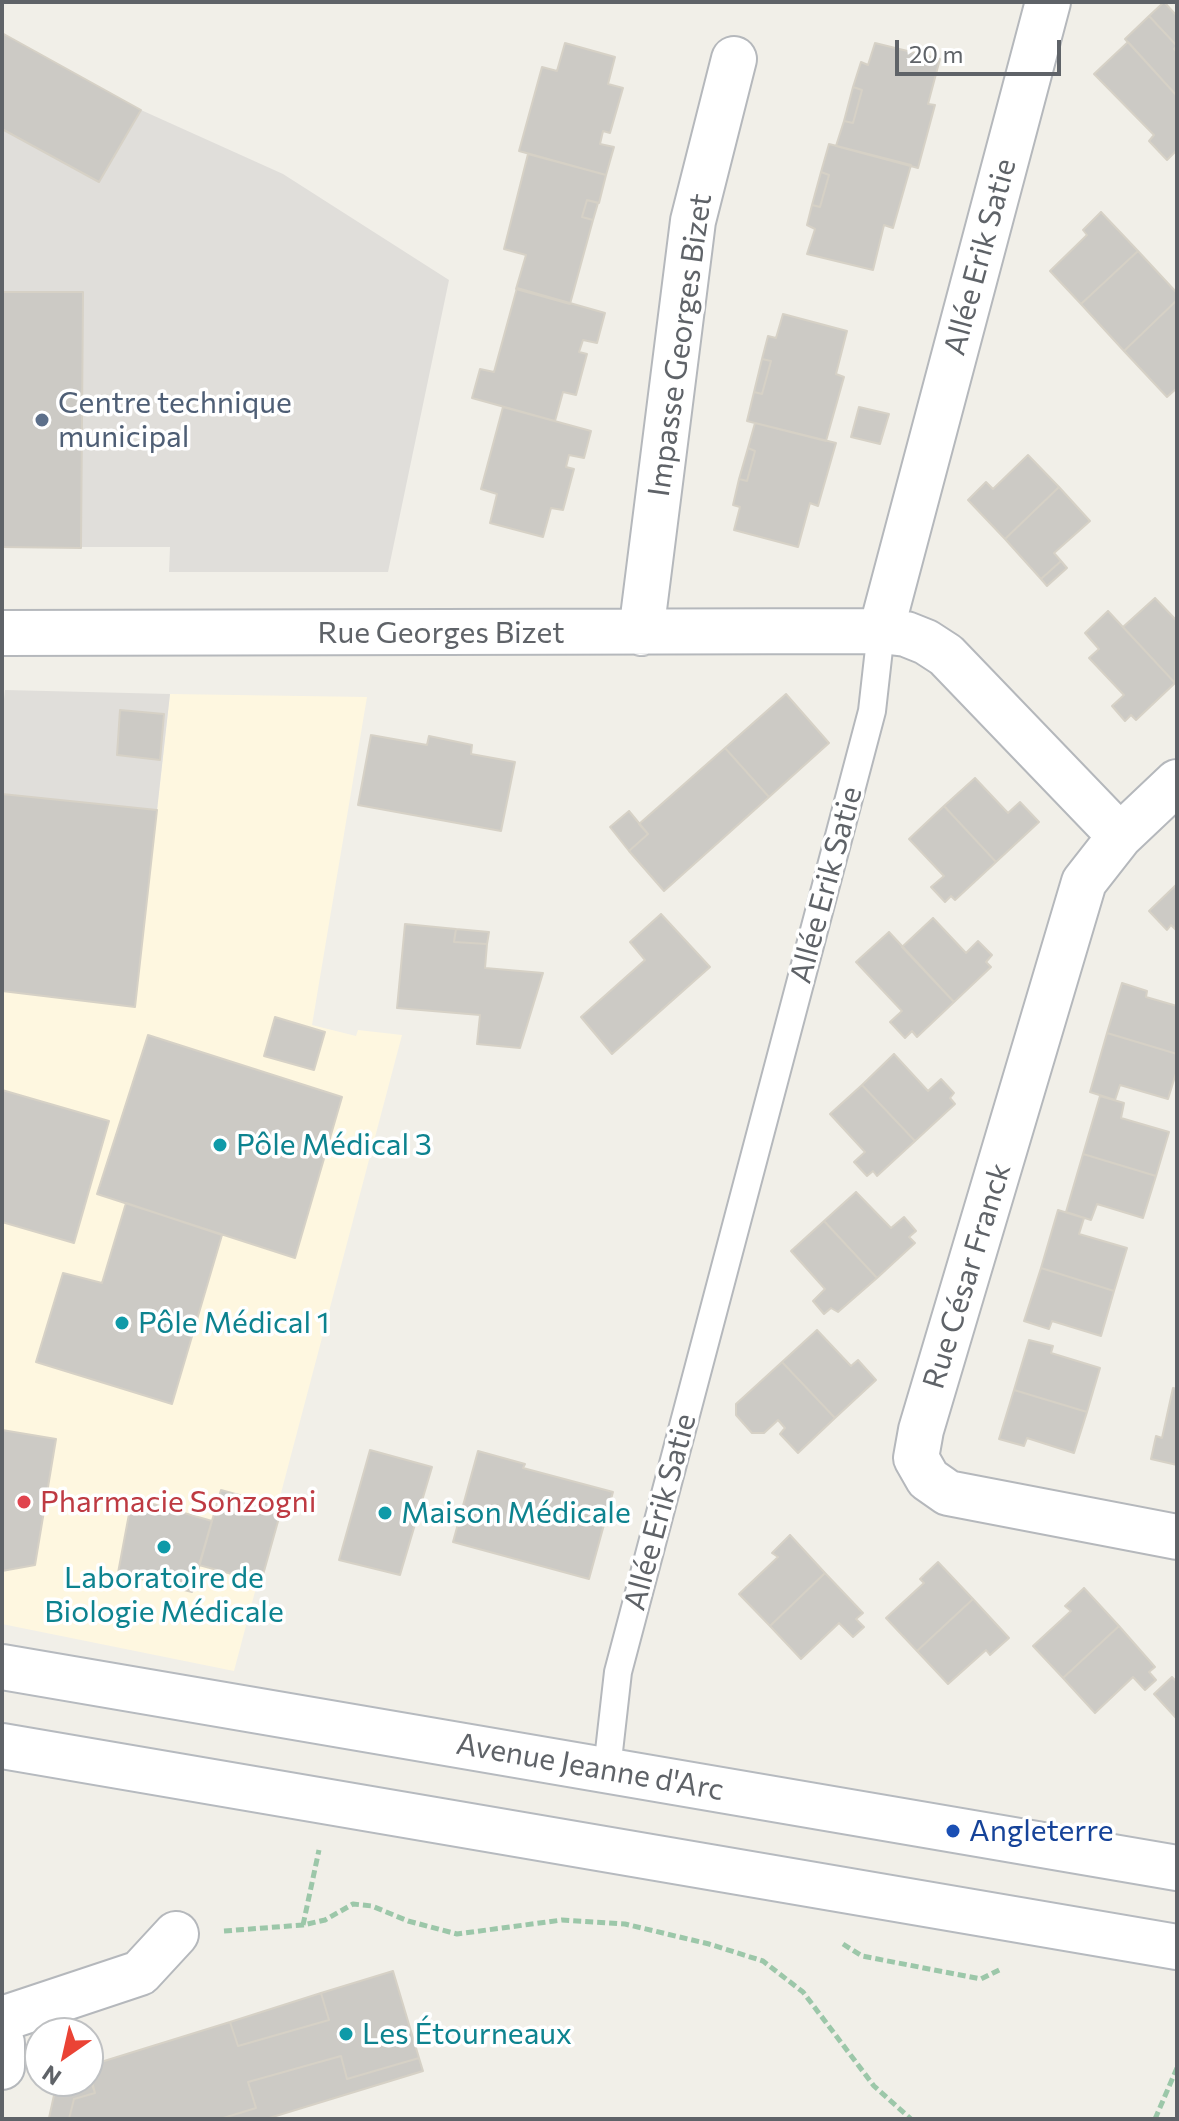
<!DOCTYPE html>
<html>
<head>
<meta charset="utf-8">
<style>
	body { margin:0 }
	#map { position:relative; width:1179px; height:2121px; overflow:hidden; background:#f1efe8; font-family:Commissioner,sans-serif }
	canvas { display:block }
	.frame { position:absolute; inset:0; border:4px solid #5f6368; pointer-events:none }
	.north { position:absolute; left:24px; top:2017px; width:80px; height:80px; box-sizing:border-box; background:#fff; border:2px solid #bfc1c3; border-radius:50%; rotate:214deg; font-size:22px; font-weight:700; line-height:32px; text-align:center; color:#5f6368 }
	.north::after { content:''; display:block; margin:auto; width:28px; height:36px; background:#ea4335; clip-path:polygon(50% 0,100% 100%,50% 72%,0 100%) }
	.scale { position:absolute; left:895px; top:40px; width:166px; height:36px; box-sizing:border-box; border:4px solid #5f6368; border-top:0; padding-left:10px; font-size:24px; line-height:28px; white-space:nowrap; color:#5f6368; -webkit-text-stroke:6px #fff; paint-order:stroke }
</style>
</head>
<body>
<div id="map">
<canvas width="1179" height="2121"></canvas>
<div class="frame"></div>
<div class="north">N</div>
<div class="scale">20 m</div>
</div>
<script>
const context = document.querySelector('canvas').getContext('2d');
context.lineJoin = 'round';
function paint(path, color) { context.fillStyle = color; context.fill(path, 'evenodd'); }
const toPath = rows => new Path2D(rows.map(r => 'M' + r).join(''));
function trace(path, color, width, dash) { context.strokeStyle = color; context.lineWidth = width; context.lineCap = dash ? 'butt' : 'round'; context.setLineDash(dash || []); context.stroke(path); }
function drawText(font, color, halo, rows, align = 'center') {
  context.font = font + ' Commissioner,sans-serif'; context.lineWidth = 7; context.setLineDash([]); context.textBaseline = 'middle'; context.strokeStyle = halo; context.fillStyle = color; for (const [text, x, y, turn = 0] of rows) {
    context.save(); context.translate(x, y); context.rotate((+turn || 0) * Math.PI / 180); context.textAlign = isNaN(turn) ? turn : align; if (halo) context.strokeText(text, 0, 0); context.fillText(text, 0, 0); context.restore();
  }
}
const commercial = toPath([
	[170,694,367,697,312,1025,356,1036,358,1030,402,1035,234,1671,2,1624,2,991,135,1007]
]);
const industrial = toPath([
	[2,33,141,110,283,174,449,280,388,572,169,572,170,547,2,547],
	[5,690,170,694,135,1007,2,991,2,717]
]);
const building = toPath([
	[1164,2,1177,16,1177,46,1149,16,1164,2],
	[1149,16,1177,46,1174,49,1177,52,1177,96,1125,39,1149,16],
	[2,33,141,110,99,182,2,129,2,33],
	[1128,42,1177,96,1177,150,1167,160,1149,141,1154,135,1094,74,1128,42],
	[565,43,615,57,608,84,623,88,610,133,603,131,600,144,614,147,606,175,519,151,542,67,557,71,565,43],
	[875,43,940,59,928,104,935,105,918,168,836,146,844,121,853,123,862,90,853,87,861,62,868,65,875,43],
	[853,87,862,90,853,123,844,121,853,87],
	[829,144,911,165,893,228,884,225,873,270,807,254,815,229,807,225,812,205,820,207,829,175,821,172,829,144],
	[528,154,606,175,599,203,587,200,584,210,582,217,593,220,570,304,516,289,526,255,504,249,528,154],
	[821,172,829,175,820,207,812,205,821,172],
	[587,200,598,203,593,220,582,217,587,200],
	[1101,212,1138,251,1081,304,1050,271,1087,235,1083,230,1101,212],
	[1138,251,1177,293,1177,300,1124,351,1081,304,1138,251],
	[517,288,605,313,597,343,583,340,579,352,587,354,576,395,563,392,555,421,472,398,480,369,494,372,517,288],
	[2,292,83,292,81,548,2,547,2,292],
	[1177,300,1177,388,1167,397,1124,351,1177,300],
	[783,314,847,331,836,374,844,377,826,441,747,421,754,392,762,394,771,361,762,359,768,336,776,338,783,314],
	[762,359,771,361,762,394,754,392,762,359],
	[503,407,591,431,584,458,569,455,566,467,574,469,563,510,551,508,543,537,490,523,497,494,481,489,503,407],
	[859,407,889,414,880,444,851,437,859,407],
	[755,423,836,443,818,506,810,503,798,547,734,530,740,507,733,505,739,479,747,481,755,451,748,448,755,423],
	[748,448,755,451,747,481,739,479,748,448],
	[1028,455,1059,487,1005,539,968,500,986,482,993,489,1028,455],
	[1059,487,1090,521,1054,553,1061,561,1041,579,1005,539,1059,487],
	[1061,561,1067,568,1047,586,1041,579,1061,561],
	[1155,598,1177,621,1175,683,1123,627,1155,598],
	[1108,611,1175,683,1136,720,1131,715,1125,721,1112,706,1124,695,1089,658,1099,649,1085,633,1108,611],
	[786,694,829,743,769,797,725,748,786,694],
	[120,710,164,714,160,760,117,755,120,710],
	[371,735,427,745,429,736,472,745,471,754,515,762,501,831,358,805,371,735],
	[725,748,769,797,664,891,629,851,648,834,639,824,725,748],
	[975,778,1008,813,1020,802,1039,822,996,862,944,806,975,778],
	[2,794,157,810,135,1007,2,991,2,794],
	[944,806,996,862,955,900,951,896,945,902,931,887,944,876,909,839,944,806],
	[629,811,648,834,629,851,610,827,629,811],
	[1177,884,1177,931,1171,925,1167,930,1149,911,1177,884],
	[661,914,710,967,612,1054,581,1017,645,960,630,942,661,914],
	[933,918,966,953,978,941,992,955,986,962,991,967,954,1002,902,947,933,918],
	[405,924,456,929,454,942,487,944,485,968,543,973,520,1048,477,1044,480,1015,397,1008,405,924],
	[456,929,489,932,487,944,454,942,456,929],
	[889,932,954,1002,917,1037,912,1031,905,1038,890,1022,902,1011,856,962,889,932],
	[1122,983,1147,991,1146,997,1177,1006,1177,1054,1107,1033,1122,983],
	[275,1017,325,1032,314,1070,264,1056,275,1017],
	[1107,1033,1177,1054,1177,1070,1168,1099,1120,1085,1115,1100,1090,1092,1107,1033],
	[148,1035,342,1097,295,1258,97,1194,148,1035],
	[894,1054,928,1091,941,1079,954,1093,950,1098,955,1104,915,1141,862,1085,894,1054],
	[862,1085,915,1141,877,1176,873,1171,867,1176,854,1162,865,1152,830,1114,862,1085],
	[2,1090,109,1121,74,1243,2,1222,2,1090],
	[1100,1096,1124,1103,1121,1118,1169,1132,1156,1176,1083,1154,1100,1096],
	[1083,1154,1156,1176,1143,1218,1097,1204,1091,1220,1066,1212,1083,1154],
	[856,1192,891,1228,904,1217,916,1231,909,1237,915,1243,877,1278,824,1221,856,1192],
	[126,1203,222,1235,172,1404,36,1362,63,1273,102,1283,126,1203],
	[1058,1210,1084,1218,1079,1234,1127,1248,1114,1291,1041,1268,1058,1210],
	[824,1221,877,1278,838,1312,831,1308,824,1314,813,1301,825,1289,791,1251,824,1221],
	[1041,1268,1114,1291,1101,1336,1052,1321,1049,1329,1024,1321,1041,1268],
	[817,1330,851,1366,858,1360,876,1380,835,1418,782,1362,817,1330],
	[1029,1340,1053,1346,1051,1353,1100,1368,1087,1412,1014,1390,1029,1340],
	[782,1362,835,1418,798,1453,780,1434,785,1428,778,1420,764,1433,752,1433,736,1415,736,1404,782,1362],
	[1173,1388,1177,1389,1177,1465,1151,1459,1156,1436,1162,1438,1173,1388],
	[1014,1390,1087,1412,1074,1453,1027,1438,1024,1446,999,1439,1014,1390],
	[2,1430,56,1439,35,1565,2,1571,2,1430],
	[370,1450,432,1467,400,1575,339,1560,370,1450],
	[478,1451,525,1464,523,1468,613,1492,589,1579,453,1542,478,1451],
	[221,1490,282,1507,261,1582,199,1565,221,1490],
	[132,1498,212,1521,192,1592,118,1573,132,1498],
	[790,1535,825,1573,770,1626,739,1594,778,1557,772,1553,790,1535],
	[938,1562,973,1599,917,1651,886,1618,924,1583,920,1579,938,1562],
	[825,1573,863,1613,856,1619,864,1627,853,1637,839,1623,801,1659,770,1626,825,1573],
	[1084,1588,1119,1626,1063,1678,1033,1646,1071,1611,1065,1606,1084,1588],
	[973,1599,1009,1638,990,1655,986,1650,948,1684,917,1651,973,1599],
	[1119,1626,1155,1667,1149,1672,1156,1680,1145,1690,1133,1677,1095,1713,1063,1678,1119,1626],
	[1172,1677,1177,1682,1177,1719,1154,1694,1172,1677],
	[393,1971,419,2058,347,2079,341,2056,248,2082,256,2108,220,2119,69,2119,74,2099,95,2093,88,2066,230,2022,238,2046,329,2020,321,1993,393,1971],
	[321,1993,329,2020,238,2046,230,2022,321,1993],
	[341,2056,347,2079,419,2058,423,2071,266,2119,220,2119,256,2108,248,2082,341,2056],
	[88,2074,95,2093,74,2099,69,2119,49,2118,56,2086,69,2081,88,2081,88,2074]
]);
const path = toPath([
	[303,1925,319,1850],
	[224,1931,303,1925,325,1920,353,1904,372,1906,408,1921,457,1934,562,1920,625,1924,709,1944,763,1961,803,1992,874,2086,911,2119],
	[843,1944,862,1956,981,1979,1001,1969],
	[1155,2119,1177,2068]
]);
const service = toPath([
	[607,1769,618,1672,872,711,881,631]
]);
const minor = toPath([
	[881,631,1048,2],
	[2,633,881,631,906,634,926,642,946,655,1120,836],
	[641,633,693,221,734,59],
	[1177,782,1120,836,1084,882,921,1430,916,1458,928,1479,948,1493,1177,1537],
	[2,2019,140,1973,176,1934],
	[2,2043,2,2067]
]);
const secondary = toPath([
	[2,1667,1177,1868],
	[2,1746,1177,1947]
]);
const markers = [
	[42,420,8,"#5c6f8a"],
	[220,1145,8,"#0f9aa8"],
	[122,1323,8,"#0f9aa8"],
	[24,1502,8,"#e0444e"],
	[385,1513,8,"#0f9aa8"],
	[164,1547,8,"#0f9aa8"],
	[953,1831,8,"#1a4fb4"],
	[346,2034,8,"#0f9aa8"]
];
const streetNames = [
	["Allée Erik Satie",980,257,-75],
	["Impasse Georges Bizet",680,345,-82],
	["Rue Georges Bizet",441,633],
	["Allée Erik Satie",826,885,-75],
	["Rue César Franck",967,1276,-73],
	["Allée Erik Satie",660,1512,-75],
	["Avenue Jeanne d'Arc",590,1767,10]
];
const serviceNames = [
	["Centre technique",58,403],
	["municipal",58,437]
];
const cultureNames = [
	["Pôle Médical 3",236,1145],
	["Pôle Médical 1",138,1323],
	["Maison Médicale",401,1513],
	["Laboratoire de",164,1578,"center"],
	["Biologie Médicale",164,1612,"center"],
	["Les Étourneaux",362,2034]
];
const healthNames = [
	["Pharmacie Sonzogni",40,1502]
];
const transitNames = [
	["Angleterre",969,1831]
];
paint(commercial, '#fef7e0');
paint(industrial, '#e0deda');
paint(building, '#cccac5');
trace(building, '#d6d1c6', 2);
trace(service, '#b5b8bc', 30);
trace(minor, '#b5b8bc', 48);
trace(secondary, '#b6babf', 48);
trace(path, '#9cc7a9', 5, [8, 4]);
trace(service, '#fff', 26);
trace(minor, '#fff', 44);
trace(secondary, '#fff', 44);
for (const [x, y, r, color] of markers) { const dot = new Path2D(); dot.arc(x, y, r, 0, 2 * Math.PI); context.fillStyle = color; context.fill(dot); trace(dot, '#fff', 3); }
drawText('30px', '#5f6368', '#fff', streetNames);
drawText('30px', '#4e5e75', '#fff', serviceNames, 'left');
drawText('30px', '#0d838f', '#fff', cultureNames, 'left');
drawText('30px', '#be3a42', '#fff', healthNames, 'left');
drawText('30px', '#164399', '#fff', transitNames, 'left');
</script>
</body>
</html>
